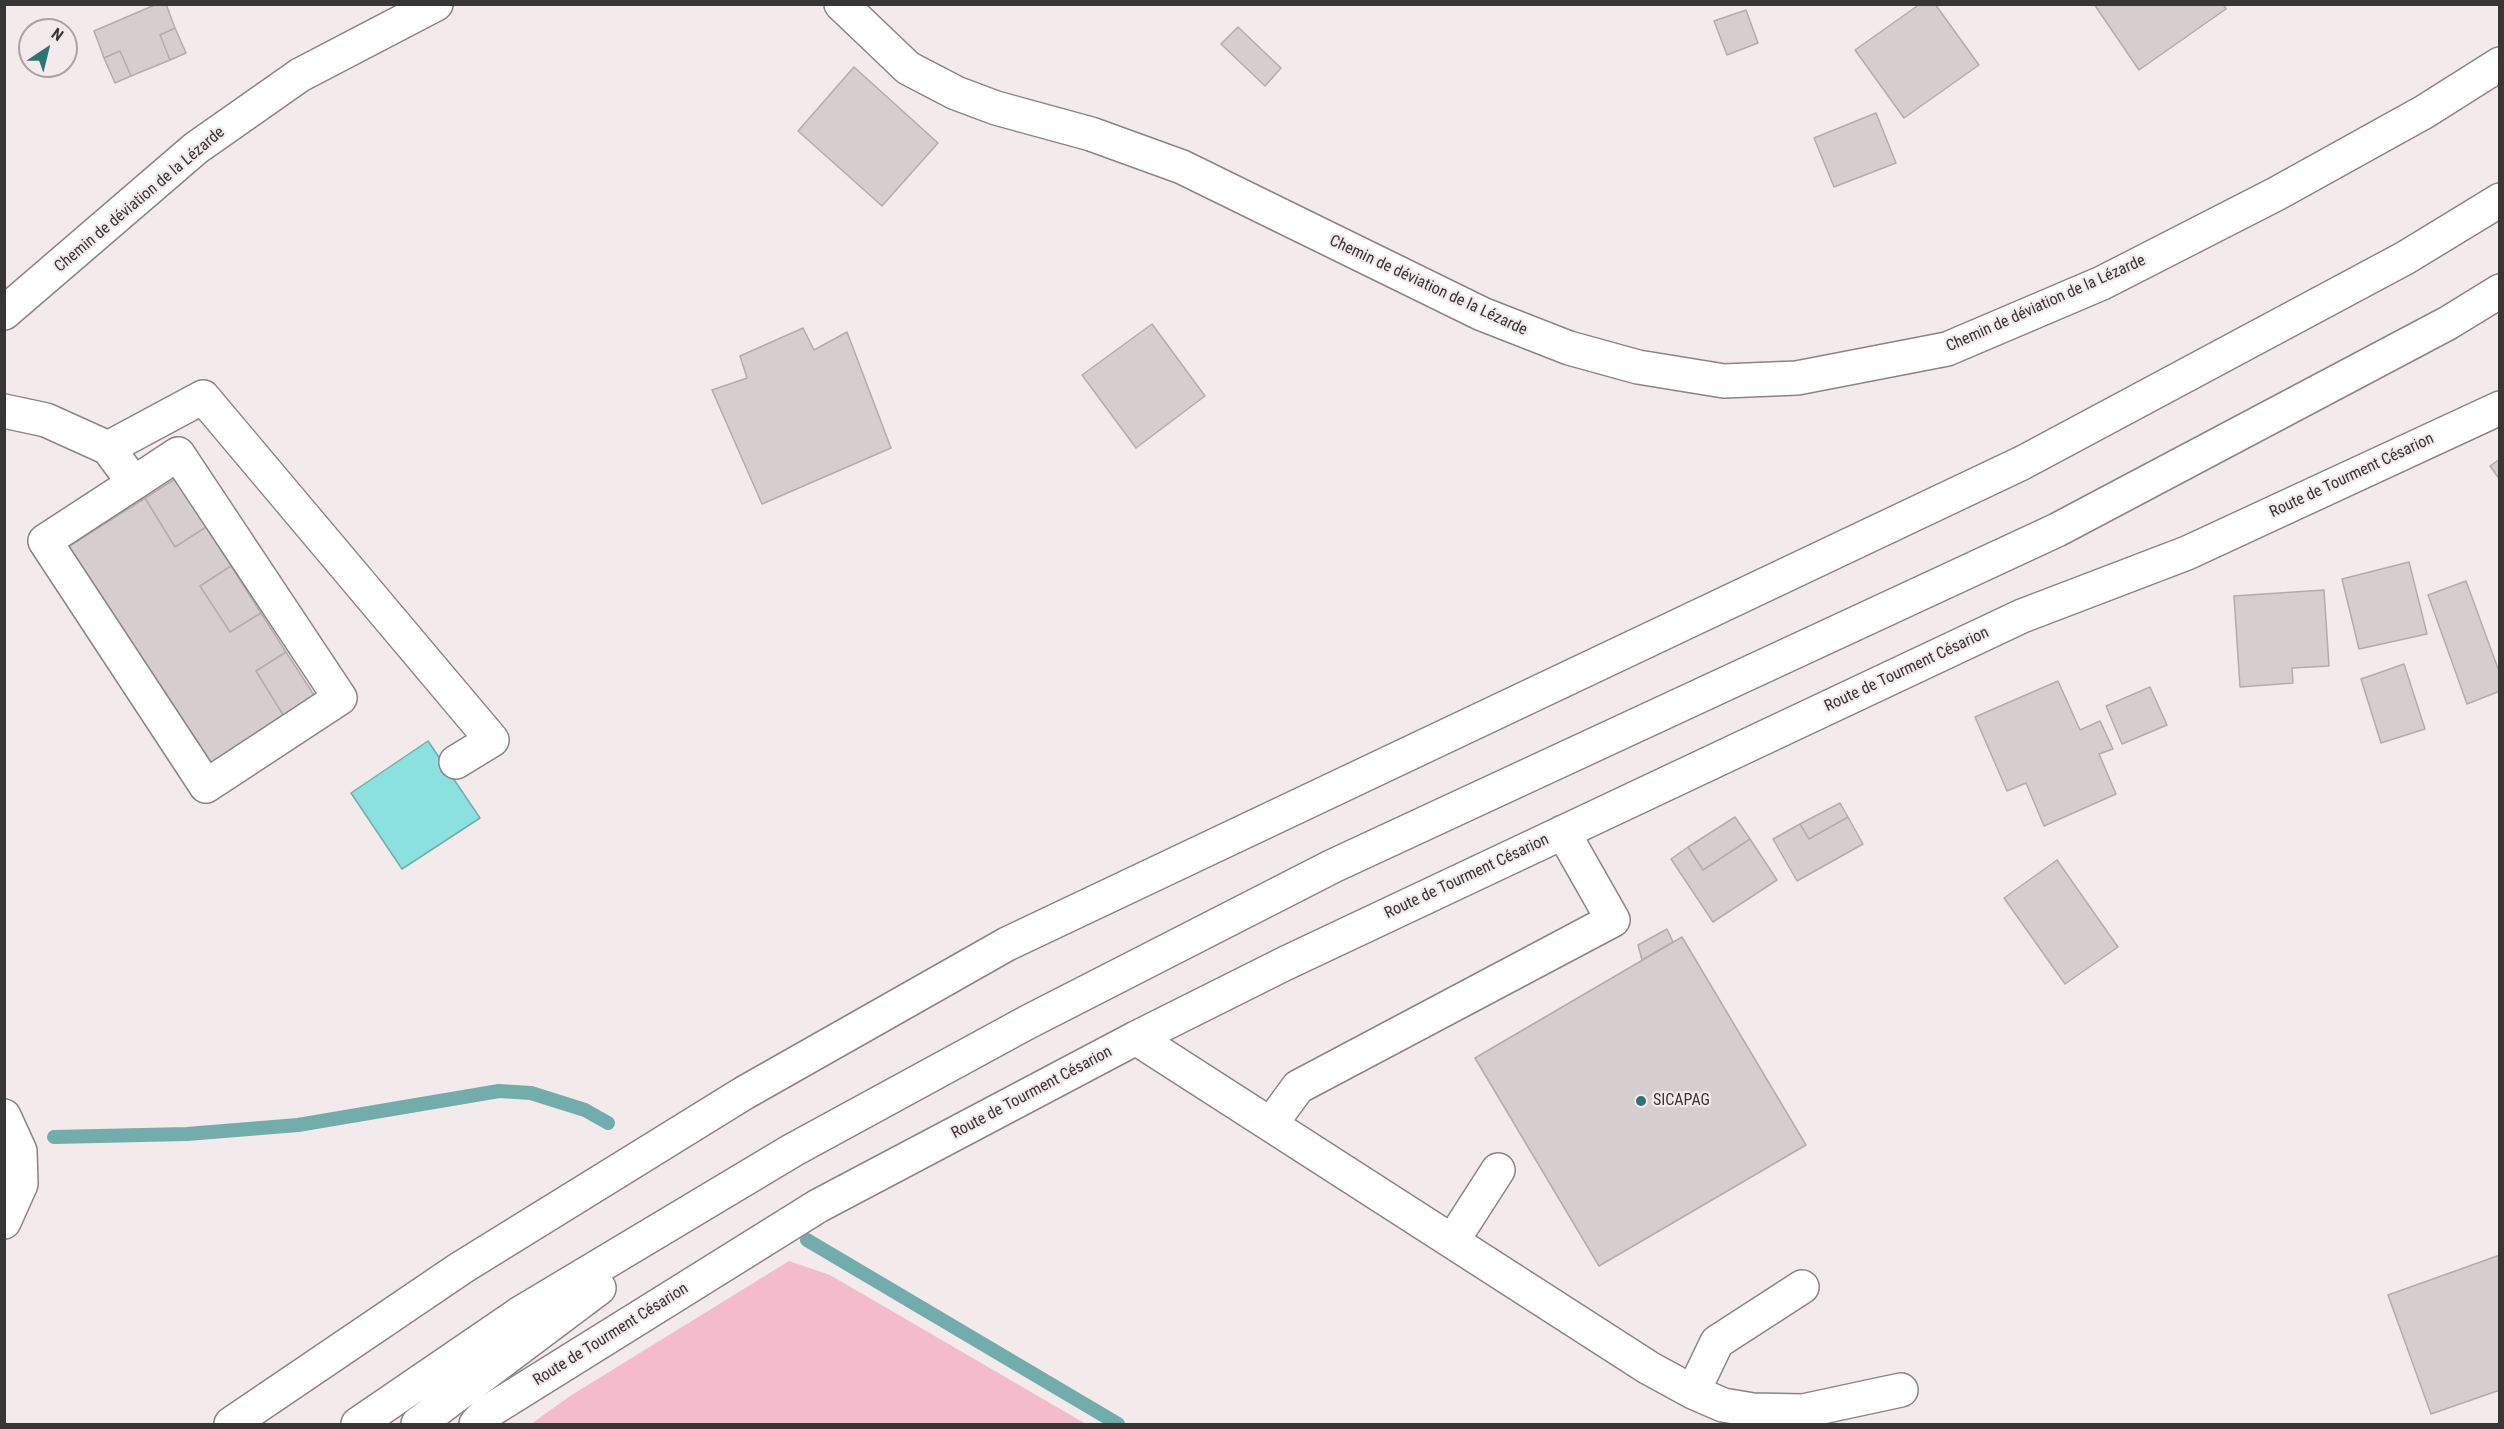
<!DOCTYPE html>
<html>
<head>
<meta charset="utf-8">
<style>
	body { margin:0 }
	#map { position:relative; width:2504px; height:1429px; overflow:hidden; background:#f3eaec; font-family:"Roboto Condensed",sans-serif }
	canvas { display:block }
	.frame { position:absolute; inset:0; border:6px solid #383536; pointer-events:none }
	.north { position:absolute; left:18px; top:18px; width:60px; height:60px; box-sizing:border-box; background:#f3eaec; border:2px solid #a8a2a3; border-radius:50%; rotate:35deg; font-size:16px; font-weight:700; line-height:24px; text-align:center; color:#383536 }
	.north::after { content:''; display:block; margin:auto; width:21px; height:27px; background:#2b7574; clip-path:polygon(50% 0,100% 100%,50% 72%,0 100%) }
</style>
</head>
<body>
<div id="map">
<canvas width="2504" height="1429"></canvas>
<div class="frame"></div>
<div class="north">N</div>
</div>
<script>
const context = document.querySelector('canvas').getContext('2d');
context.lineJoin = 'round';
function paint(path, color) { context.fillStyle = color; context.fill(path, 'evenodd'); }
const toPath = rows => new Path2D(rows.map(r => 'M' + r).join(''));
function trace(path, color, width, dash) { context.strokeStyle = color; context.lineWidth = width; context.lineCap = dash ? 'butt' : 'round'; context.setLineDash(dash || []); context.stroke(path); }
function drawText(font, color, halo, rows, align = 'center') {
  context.font = font + ' "Roboto Condensed",sans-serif'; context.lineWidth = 4.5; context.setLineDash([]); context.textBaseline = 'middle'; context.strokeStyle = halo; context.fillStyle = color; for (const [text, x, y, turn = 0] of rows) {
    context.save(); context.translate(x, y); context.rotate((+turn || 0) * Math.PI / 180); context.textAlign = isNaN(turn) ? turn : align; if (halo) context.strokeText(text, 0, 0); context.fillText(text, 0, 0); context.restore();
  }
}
const green = toPath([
	[789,1261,830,1275,1086,1424,531,1424,570,1396]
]);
const water = toPath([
	[428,741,480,818,402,869,351,793,428,741]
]);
const stream = toPath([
	[54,1137,187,1134,298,1125,499,1091,531,1093,585,1110,608,1123],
	[807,1240,1118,1424]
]);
const building = toPath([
	[157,4,166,4,175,28,160,35,170,60,131,76,120,51,104,58,94,31,157,4],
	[1920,4,1935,4,1979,65,1904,118,1855,50,1920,4],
	[2094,4,2223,4,2226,9,2139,70,2094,4],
	[1746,10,1758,43,1727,55,1714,21,1746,10],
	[1238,27,1281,68,1265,86,1221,44,1238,27],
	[175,28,186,53,170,60,160,35,175,28],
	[120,51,131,76,115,83,104,58,120,51],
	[854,67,938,143,882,206,798,131,854,67],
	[1876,113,1896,163,1834,187,1814,138,1876,113],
	[1152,324,1205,396,1136,448,1082,375,1152,324],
	[803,328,814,350,847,332,891,448,762,504,712,390,747,378,740,356,803,328],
	[2500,459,2500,480,2490,466,2500,459],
	[175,479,206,527,175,547,145,498,175,479],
	[145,498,175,547,206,527,231,566,200,586,230,632,261,613,286,652,256,671,285,718,208,767,68,547,145,498],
	[2409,562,2427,634,2359,649,2342,579,2409,562],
	[231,566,261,613,230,632,200,586,231,566],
	[2466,581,2500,674,2500,691,2467,704,2428,595,2466,581],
	[2324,590,2329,666,2292,668,2293,683,2240,687,2234,596,2324,590],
	[286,652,316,698,285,718,256,671,286,652],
	[2404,664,2425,729,2381,743,2361,679,2404,664],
	[2058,681,2080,730,2100,721,2113,749,2099,754,2116,794,2044,826,2026,783,2007,791,1975,717,2058,681],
	[2150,687,2167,725,2122,744,2106,706,2150,687],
	[1840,803,1848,817,1809,839,1800,824,1840,803],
	[1735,817,1750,839,1703,870,1688,847,1735,817],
	[1848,817,1863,844,1797,881,1773,839,1800,824,1809,839,1848,817],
	[1750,839,1777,880,1713,922,1671,859,1688,847,1703,870,1750,839],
	[2057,860,2118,947,2065,984,2004,898,2057,860],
	[1667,929,1673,942,1642,960,1638,945,1667,929],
	[1682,937,1806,1145,1599,1266,1475,1058,1682,937],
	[2500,1255,2500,1390,2431,1414,2388,1295,2500,1255]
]);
const minor = toPath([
	[841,4,908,68,956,93,996,108,1091,134,1182,167,1482,314,1569,348,1638,367,1724,381,1797,378,1947,349,2102,283,2276,194,2424,112,2500,64],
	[4,313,196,148,300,75,436,4],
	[4,411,46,420,108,448,203,397,492,740,456,762],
	[108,448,134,483,45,541,206,786,340,698,178,454,134,483],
	[1136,1038,1649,1368,1693,1392,1723,1405,1753,1410,1803,1411,1901,1390],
	[4,1116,20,1151,21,1184,4,1222],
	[1271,1124,1298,1087,1613,920,1563,832],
	[1453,1240,1498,1170],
	[1693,1392,1717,1342,1802,1287],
	[476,1424,486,1413,818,1206,1136,1038,1286,963,2022,616,2187,553,2500,408]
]);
const highway = toPath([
	[231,1424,461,1268,744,1093,1007,944,2022,463,2405,258,2500,200],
	[358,1424,519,1314,793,1150,1028,1022,1333,866,2057,530,2448,323,2500,291],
	[418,1424,599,1288]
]);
const markers = [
	[1641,1101,6,"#2b7574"]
];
const streetNames = [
	["Chemin de déviation de la Lézarde",140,200,-40],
	["Chemin de déviation de la Lézarde",1428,286,25],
	["Chemin de déviation de la Lézarde",2046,304,-24],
	["Route de Tourment Césarion",2352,476,-25],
	["Route de Tourment Césarion",1907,670,-25],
	["Route de Tourment Césarion",1467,877,-25],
	["Route de Tourment Césarion",1032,1093,-28],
	["Route de Tourment Césarion",611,1335,-32]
];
const poiNames = [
	["SICAPAG",1653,1101]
];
paint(green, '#f4bcca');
paint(water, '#8be1df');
trace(water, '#72adac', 1.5);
trace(stream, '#72adac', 14);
paint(building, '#d6cdcf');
trace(building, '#b4abad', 1.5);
trace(minor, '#8b8385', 36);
trace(highway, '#8b8385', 36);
trace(minor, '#fff', 33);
trace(highway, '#fff', 33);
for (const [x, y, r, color] of markers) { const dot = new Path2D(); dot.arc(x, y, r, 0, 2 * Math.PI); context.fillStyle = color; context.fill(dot); trace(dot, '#f3eaec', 2); }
drawText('16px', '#383536', '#f3eaec', streetNames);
drawText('16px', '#383536', '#f3eaec', poiNames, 'left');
</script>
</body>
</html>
